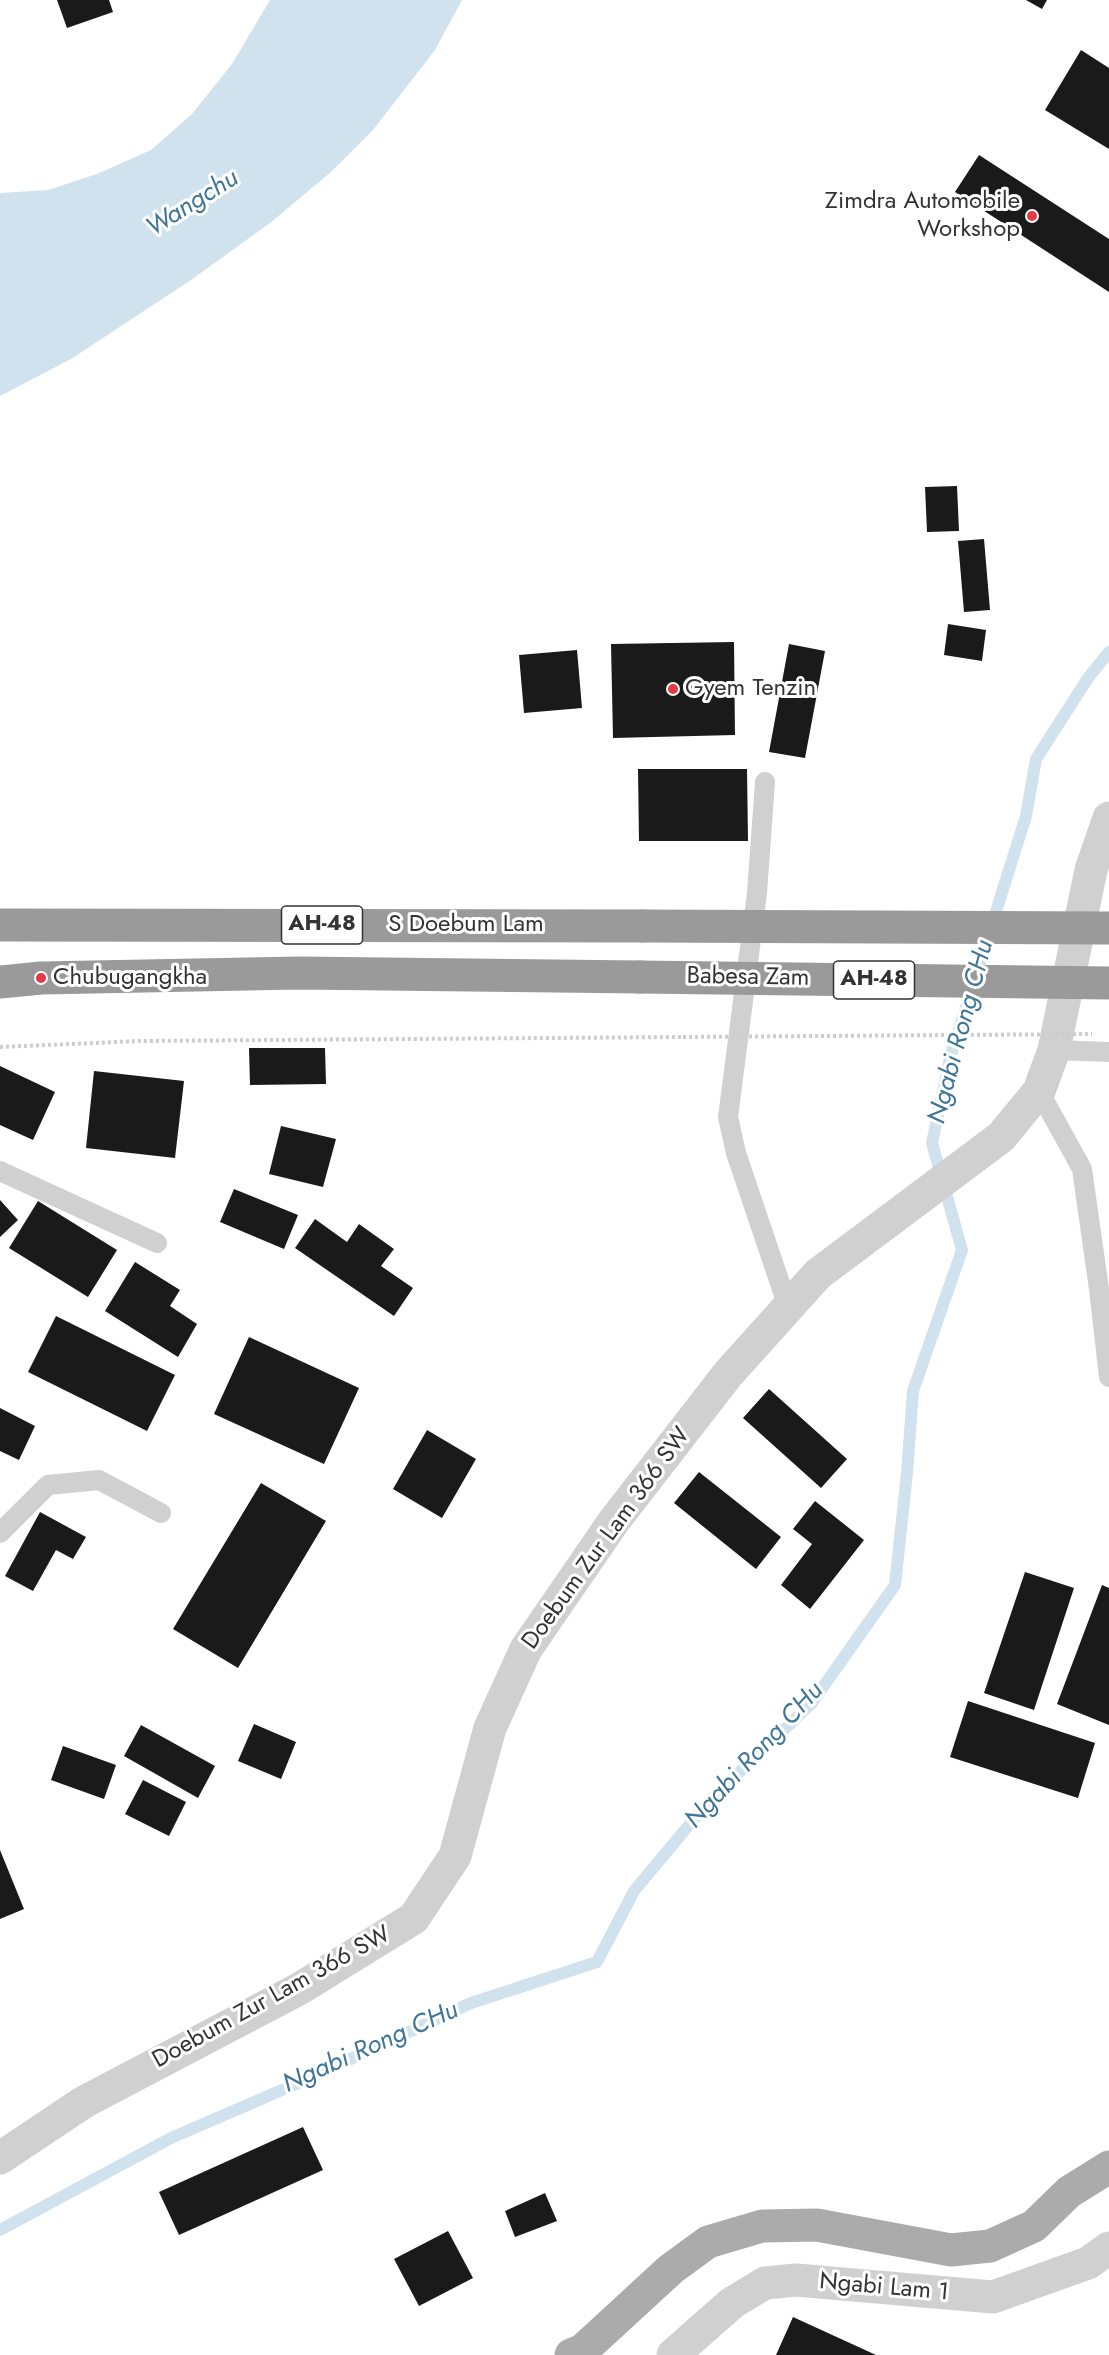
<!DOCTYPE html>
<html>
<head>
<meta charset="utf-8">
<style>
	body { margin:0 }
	canvas { display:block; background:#fff }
</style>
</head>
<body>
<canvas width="1109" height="2355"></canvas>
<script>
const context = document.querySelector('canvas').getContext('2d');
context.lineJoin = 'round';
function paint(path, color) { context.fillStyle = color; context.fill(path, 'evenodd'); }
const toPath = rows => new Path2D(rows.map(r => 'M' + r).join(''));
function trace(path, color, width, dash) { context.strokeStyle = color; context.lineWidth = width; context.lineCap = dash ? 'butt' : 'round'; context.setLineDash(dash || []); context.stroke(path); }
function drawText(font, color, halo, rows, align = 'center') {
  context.font = font + ' Jost,sans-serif'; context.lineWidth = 6; context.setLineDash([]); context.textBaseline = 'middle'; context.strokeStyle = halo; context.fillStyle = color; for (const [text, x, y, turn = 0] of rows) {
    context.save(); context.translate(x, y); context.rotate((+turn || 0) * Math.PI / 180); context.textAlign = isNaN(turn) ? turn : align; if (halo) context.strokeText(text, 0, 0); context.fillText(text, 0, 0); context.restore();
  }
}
const water = toPath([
	[270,0,462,0,435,50,373,130,331,172,270,223,191,280,71,359,0,396,0,193,48,190,97,174,151,150,192,114,232,64]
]);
const stream = toPath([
	[0,2230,171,2138,312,2077,471,2003,597,1962,634,1891,710,1800,811,1704,895,1585,907,1473,913,1391,962,1250,932,1143,950,1058,1026,816,1036,759,1088,678,1109,652]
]);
const building = toPath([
	[57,0,109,0,113,12,67,28],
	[1026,0,1047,0,1042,9],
	[1081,50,1109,68,1109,149,1045,110],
	[979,155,1109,239,1109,292,955,192],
	[957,486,959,531,927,532,925,487],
	[984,539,990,610,964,612,958,541],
	[948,624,986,630,982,661,944,655],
	[734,642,735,735,613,738,611,644],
	[789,644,825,651,805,758,769,752],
	[577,650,582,708,524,713,519,655],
	[638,769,747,769,748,841,639,841],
	[249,1048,325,1048,326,1084,250,1085],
	[0,1066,55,1092,33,1140,0,1125],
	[94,1071,184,1081,175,1158,86,1148],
	[281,1126,336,1139,323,1187,269,1174],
	[234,1189,298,1215,284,1249,220,1222],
	[0,1200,18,1220,0,1237],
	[38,1201,117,1250,88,1297,9,1248],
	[315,1219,347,1242,359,1224,394,1249,381,1266,413,1288,394,1316,295,1248],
	[135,1262,180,1290,170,1306,197,1324,178,1357,105,1311],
	[56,1316,175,1375,147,1431,28,1372],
	[249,1337,359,1388,324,1464,214,1414],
	[769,1389,847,1459,821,1488,743,1418],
	[0,1408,35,1426,19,1460,0,1451],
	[427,1430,476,1459,442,1518,393,1489],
	[699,1472,781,1537,756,1569,674,1503],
	[261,1483,326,1521,238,1668,173,1629],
	[815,1501,864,1540,810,1609,781,1585,812,1544,793,1529],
	[40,1512,86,1537,73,1559,56,1550,33,1591,5,1576],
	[1025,1572,1074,1588,1034,1710,984,1693],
	[1102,1585,1109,1588,1109,1725,1057,1704],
	[968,1701,1095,1743,1078,1798,950,1757],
	[254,1724,296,1742,281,1779,238,1761],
	[141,1725,215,1766,198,1798,124,1756],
	[63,1746,116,1765,104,1799,51,1780],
	[143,1780,186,1802,169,1836,125,1814],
	[0,1850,24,1909,0,1919],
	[303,2127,323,2170,179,2235,159,2192],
	[545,2193,557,2221,515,2237,505,2211],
	[448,2231,473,2278,419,2306,394,2259],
	[793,2317,876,2355,776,2355]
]);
const path = toPath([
	[0,1047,140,1041,683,1037]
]);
const lane = toPath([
	[765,782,757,893,728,1117,736,1153,788,1307],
	[1054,1050,1109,1052],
	[1039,1091,1082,1169,1099,1289,1109,1377],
	[0,1171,157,1243],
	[0,1533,48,1485,99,1480,161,1513]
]);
const street = toPath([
	[0,2158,84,2102,299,1989,414,1918,455,1856,490,1728,526,1649,614,1521,728,1374,818,1274,1001,1137,1039,1091,1054,1050,1091,870,1109,818],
	[673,2355,732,2303,765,2283,796,2280,993,2297,1088,2263,1109,2248]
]);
const primary = toPath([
	[571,2355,583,2350,671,2269,708,2242,762,2226,817,2225,951,2250,990,2246,1034,2226,1069,2192,1109,2167]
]);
const highway = toPath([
	[0,925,643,926],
	[0,982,41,978,299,973,640,977]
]);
const pathBridge = toPath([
	[683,1037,1092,1034]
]);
const highwayBridge = toPath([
	[643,926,1109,928],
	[640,977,1109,983]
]);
const markers = [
	[1032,216,6,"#e63946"],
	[673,689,6,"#e63946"],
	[41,978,6,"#e63946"]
];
const shields = [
	[322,925,81],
	[874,980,81]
];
const shieldNames = [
	["AH-48",322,925],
	["AH-48",874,980]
];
const poiNames = [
	["Zimdra Automobile",1020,202,"right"],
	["Workshop",1020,230,"right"],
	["Gyem Tenzin",685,689],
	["Chubugangkha",53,978]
];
const streetNames = [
	["S Doebum Lam",466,925],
	["Babesa Zam",748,978,1],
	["Doebum Zur Lam 366 SW",607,1539,-54],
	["Doebum Zur Lam 366 SW",272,1998,-29],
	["Ngabi Lam 1",884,2288,5]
];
const waterNames = [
	["Wangchu",193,204,-32],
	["Ngabi Rong CHu",962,1032,-75],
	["Ngabi Rong CHu",755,1756,-47],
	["Ngabi Rong CHu",371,2048,-24]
];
paint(water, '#cfe2ee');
trace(stream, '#cfe2ee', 12);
paint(building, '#1a1a1a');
trace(path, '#cdcdcd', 4, [3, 3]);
trace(lane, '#d0d0d0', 20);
trace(street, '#d0d0d0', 33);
trace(primary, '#ababab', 33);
trace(highway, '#9a9a9a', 33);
trace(pathBridge, '#cdcdcd', 4, [3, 3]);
trace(highwayBridge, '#9a9a9a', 33);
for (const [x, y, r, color] of markers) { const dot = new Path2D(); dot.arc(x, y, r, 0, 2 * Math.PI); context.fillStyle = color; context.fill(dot); trace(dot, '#fff', 2); }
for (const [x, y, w] of shields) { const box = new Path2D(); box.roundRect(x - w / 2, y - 19, w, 38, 4.5); context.fillStyle = '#fff'; context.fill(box); trace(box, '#333', 1.5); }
drawText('bold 22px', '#333', null, shieldNames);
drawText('24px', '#333', '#fff', poiNames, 'left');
drawText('24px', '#333', '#fff', streetNames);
drawText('italic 26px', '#3f7597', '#fff', waterNames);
</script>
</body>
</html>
